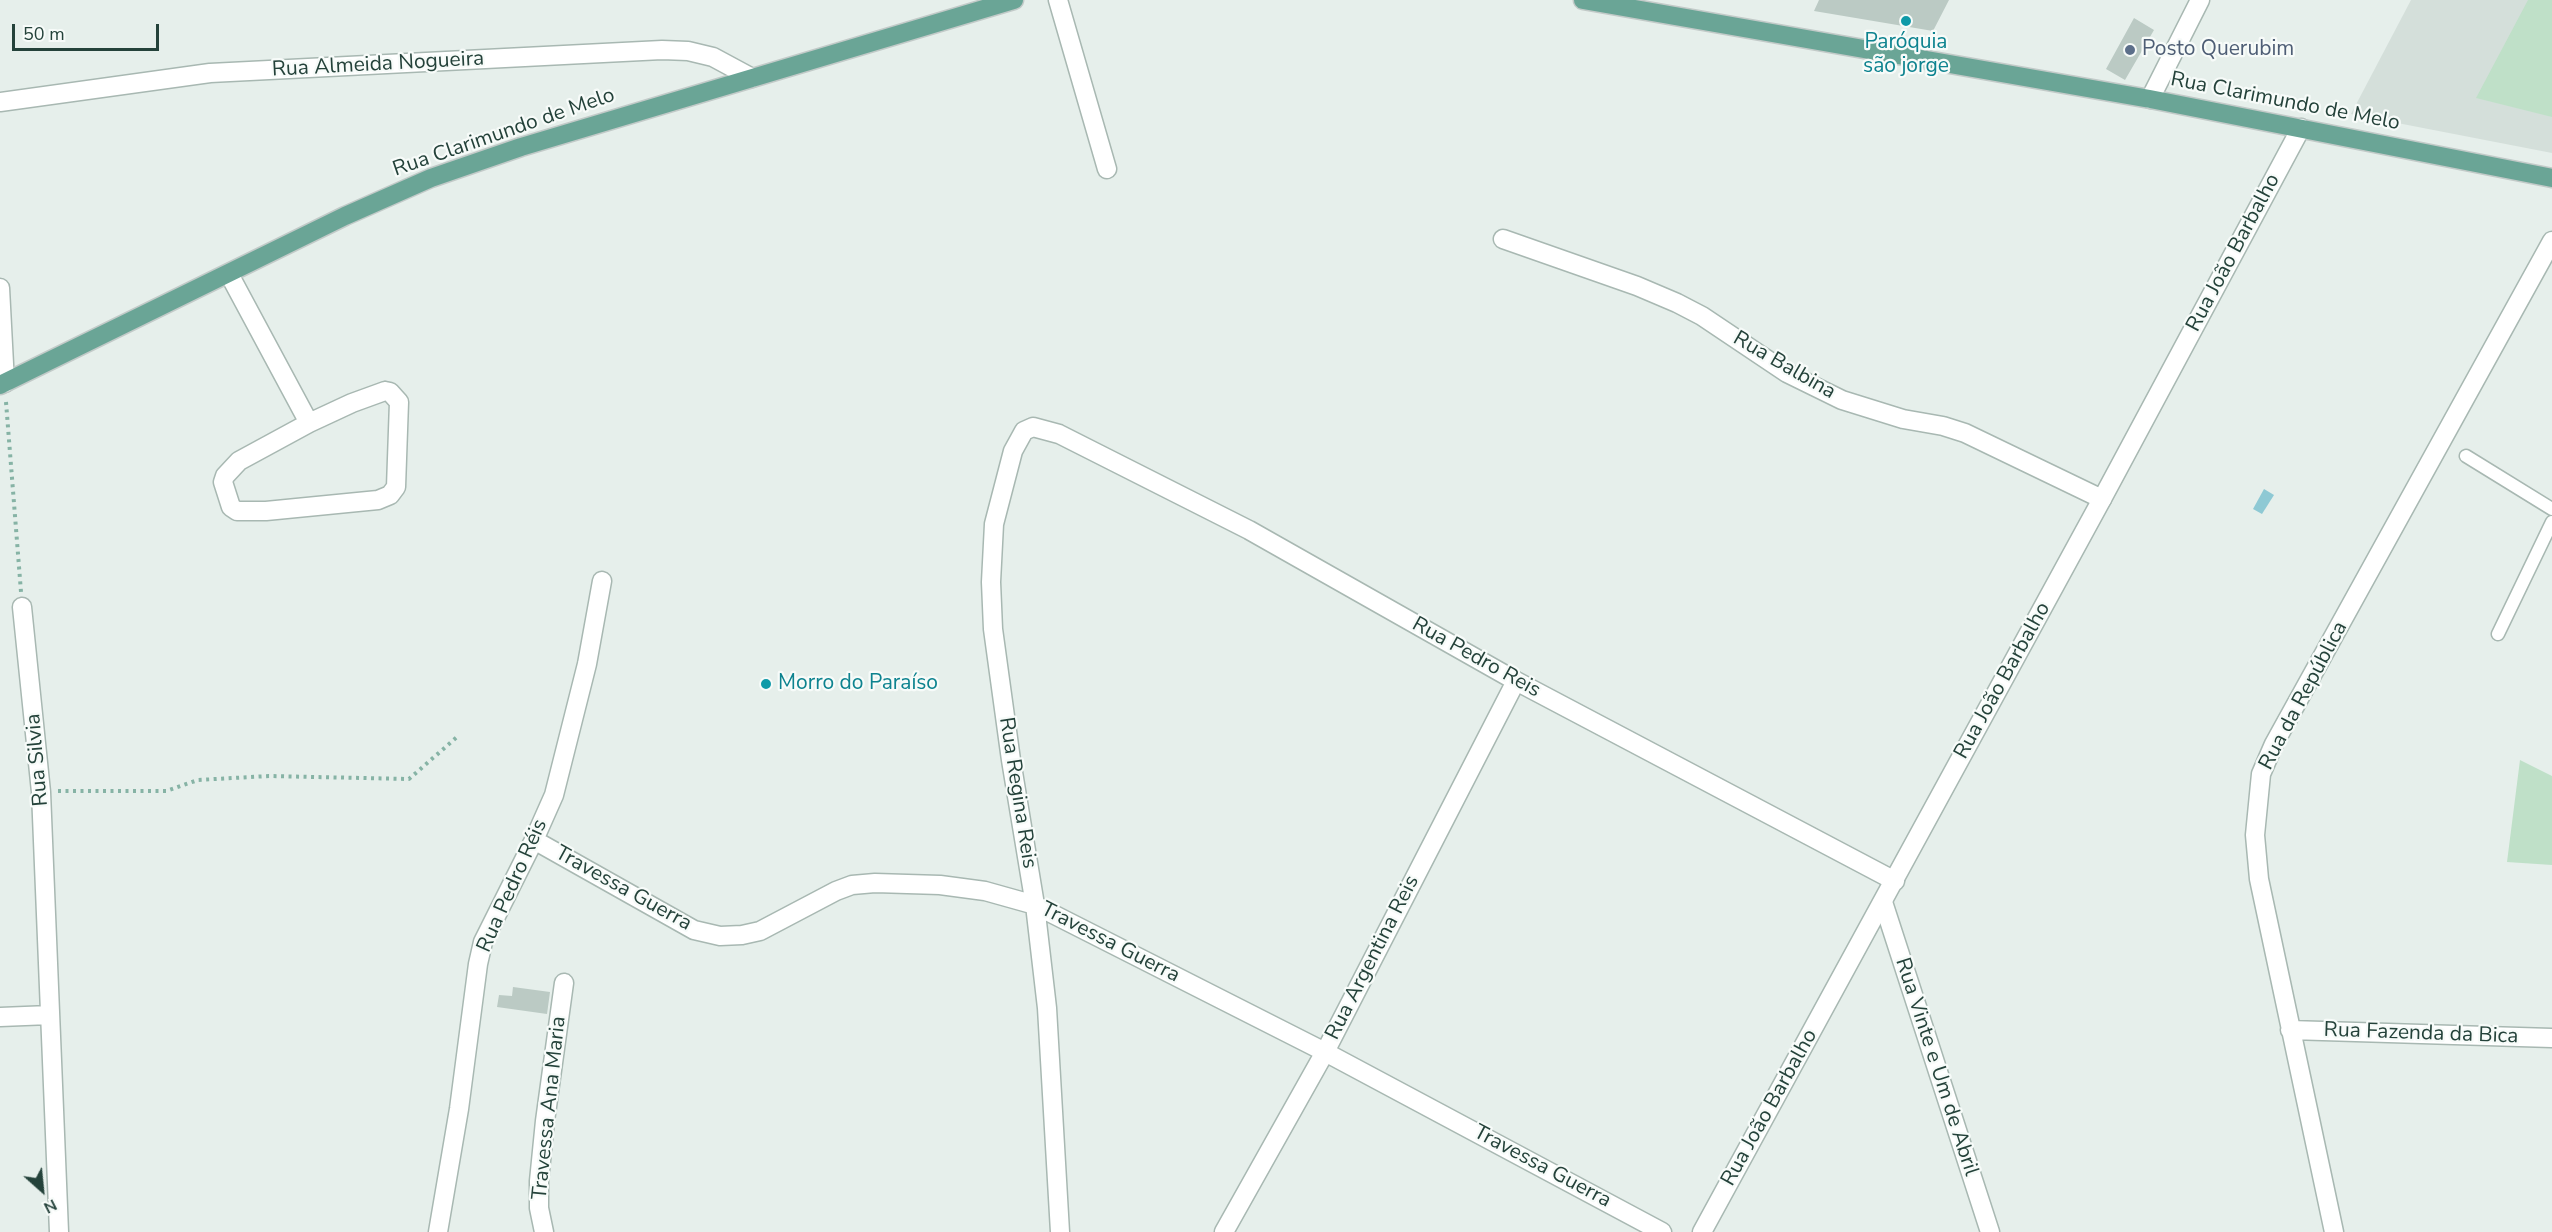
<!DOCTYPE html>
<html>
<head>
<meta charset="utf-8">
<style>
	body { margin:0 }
	#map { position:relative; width:2552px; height:1232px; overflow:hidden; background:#e6efeb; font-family:"Nunito Sans",sans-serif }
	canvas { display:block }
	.north { position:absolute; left:12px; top:1160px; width:60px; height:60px; -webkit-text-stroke:4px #f7fbf9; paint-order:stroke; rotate:153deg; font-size:16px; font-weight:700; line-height:24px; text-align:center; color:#24423a }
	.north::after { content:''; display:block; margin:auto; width:21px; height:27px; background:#24423a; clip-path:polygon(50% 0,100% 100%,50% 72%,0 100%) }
	.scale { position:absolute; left:12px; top:24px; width:147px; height:27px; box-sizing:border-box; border:3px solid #24423a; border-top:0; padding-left:8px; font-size:18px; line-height:21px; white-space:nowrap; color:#24423a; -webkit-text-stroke:4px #f7fbf9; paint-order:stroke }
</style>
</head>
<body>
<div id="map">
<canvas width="2552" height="1232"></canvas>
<div class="north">N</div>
<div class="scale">50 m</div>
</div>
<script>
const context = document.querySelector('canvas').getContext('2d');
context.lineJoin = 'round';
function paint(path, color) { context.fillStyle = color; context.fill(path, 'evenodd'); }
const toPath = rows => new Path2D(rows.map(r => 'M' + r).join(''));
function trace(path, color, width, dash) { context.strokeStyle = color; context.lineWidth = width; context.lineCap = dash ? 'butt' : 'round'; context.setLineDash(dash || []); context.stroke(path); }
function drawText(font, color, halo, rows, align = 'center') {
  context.font = font + ' "Nunito Sans",sans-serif'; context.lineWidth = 4.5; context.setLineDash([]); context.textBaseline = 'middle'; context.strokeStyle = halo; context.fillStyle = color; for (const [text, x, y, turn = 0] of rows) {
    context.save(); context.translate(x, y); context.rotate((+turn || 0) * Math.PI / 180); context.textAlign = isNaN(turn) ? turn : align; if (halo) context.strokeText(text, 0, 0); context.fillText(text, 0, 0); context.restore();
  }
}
const built = toPath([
	[2411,0,2552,0,2552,153,2351,114]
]);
const green = toPath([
	[2528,0,2552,0,2552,117,2476,98],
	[2520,760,2552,776,2552,865,2507,862]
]);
const water = toPath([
	[2264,489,2274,495,2262,514,2253,509]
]);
const building = toPath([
	[1819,0,1949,0,1933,31,1814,11],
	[2134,18,2154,30,2125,80,2106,69],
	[513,987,550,992,547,1014,497,1007,499,995,512,996]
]);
const path = toPath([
	[6,402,21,592],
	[58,791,166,791,198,780,269,776,409,779,457,737]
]);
const service = toPath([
	[2466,456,2552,509],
	[2498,634,2552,522]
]);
const minor = toPath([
	[1058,0,1107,169],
	[2150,99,2200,0],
	[0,102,210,73,662,50,688,51,713,57,752,78],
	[1503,239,1637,286,1677,303,1702,316,1787,373,1842,400,1903,419,1943,426,1965,433,2102,499],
	[229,274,309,423],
	[0,288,5,383],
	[385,391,390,392,399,402,396,487,390,495,378,500,266,511,237,511,231,507,223,482,225,476,239,461,309,423,352,403,385,391],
	[22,607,41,792,59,1232],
	[534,840,694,930,720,936,742,935,760,931,836,891,852,885,875,883,940,885,985,891,1035,905,1325,1052,1662,1232],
	[1883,902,1990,1232],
	[0,1017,50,1015],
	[2290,1030,2552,1038],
	[438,1232,459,1109,478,964,483,942,534,840,554,795,587,664,602,581],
	[544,1232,539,1208,539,1181,545,1121,564,983],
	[1060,1232,1047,1008,1035,905,1011,760,993,629,991,582,994,524,1013,451,1024,431,1033,427,1059,434,1249,530,1516,681,1895,881],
	[1224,1232,1325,1052,1516,681],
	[2334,1232,2259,879,2255,835,2261,774,2274,744,2552,241]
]);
const tertiary = toPath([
	[1702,1232,2102,499,2301,128]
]);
const primary = toPath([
	[1583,0,2150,99,2552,178],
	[0,385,345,216,431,178,521,147,1014,0]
]);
const markers = [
	[1906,21,6,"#0f9aa8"],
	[2130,50,6,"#5c6f8a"],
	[766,684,6,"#0f9aa8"]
];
const cultureNames = [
	["Paróquia",1906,43],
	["são jorge",1906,67],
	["Morro do Paraíso",778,684,"left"]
];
const serviceNames = [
	["Posto Querubim",2142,50]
];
const streetNames = [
	["Rua Almeida Nogueira",378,65,-3],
	["Rua Clarimundo de Melo",2285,102,11],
	["Rua Clarimundo de Melo",504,133,-19],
	["Rua João Barbalho",2234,253,-62],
	["Rua Balbina",1784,366,30],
	["Rua Pedro Reis",1476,658,29],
	["Rua João Barbalho",2003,681,-61],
	["Rua da República",2304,696,-62],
	["Rua Silvia",38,760,-95],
	["Rua Regina Reis",1017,793,81],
	["Rua Pedro Réis",513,886,-66],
	["Travessa Guerra",623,889,29],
	["Travessa Guerra",1110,943,27],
	["Rua Argentina Reis",1373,958,-63],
	["Rua Fazenda da Bica",2421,1034,2],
	["Rua Vinte e Um de Abril",1936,1067,72],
	["Travessa Ana Maria",550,1108,-84],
	["Rua João Barbalho",1770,1108,-61],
	["Travessa Guerra",1542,1167,28]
];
paint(built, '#d4dfda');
paint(green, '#bfe0c8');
paint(water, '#8ec9d4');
paint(building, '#bbcac4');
trace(service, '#a8b8b2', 15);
trace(minor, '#a8b8b2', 21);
trace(tertiary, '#a8b8b2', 21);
trace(primary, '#c2cac8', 21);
trace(path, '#86b3a5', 4, [3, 4.5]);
trace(service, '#fff', 12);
trace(minor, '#fff', 18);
trace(tertiary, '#fff', 18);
trace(primary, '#6aa596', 18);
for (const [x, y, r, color] of markers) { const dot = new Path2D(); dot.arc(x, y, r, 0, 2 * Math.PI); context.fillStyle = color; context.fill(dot); trace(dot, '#f7fbf9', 2); }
drawText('21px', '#0d838f', '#f7fbf9', cultureNames);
drawText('21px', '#4e5e75', '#f7fbf9', serviceNames, 'left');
drawText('21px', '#24423a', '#f7fbf9', streetNames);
</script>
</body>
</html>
